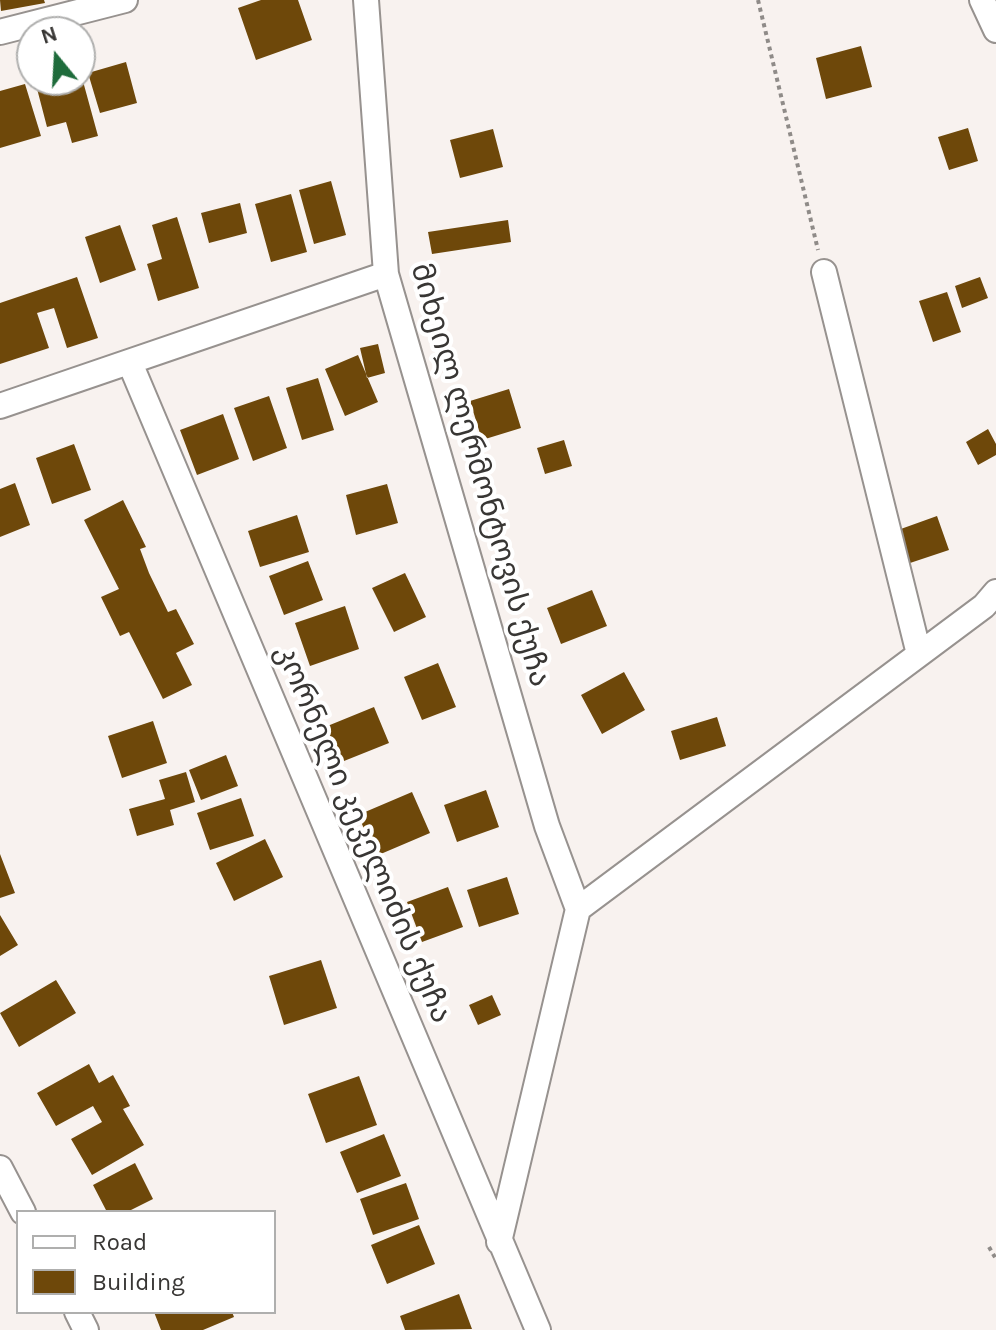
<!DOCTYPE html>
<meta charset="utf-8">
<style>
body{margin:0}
#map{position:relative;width:996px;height:1330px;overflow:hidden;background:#f8f2ef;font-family:Karla,sans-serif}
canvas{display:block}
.legend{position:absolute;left:16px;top:1210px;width:260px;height:104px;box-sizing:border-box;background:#fff;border:2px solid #afafae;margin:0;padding:10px 14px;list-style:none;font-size:24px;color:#383634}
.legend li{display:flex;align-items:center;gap:16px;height:40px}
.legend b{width:40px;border:2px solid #afafae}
.north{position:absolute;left:16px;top:16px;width:80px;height:80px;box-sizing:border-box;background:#fff;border:2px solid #afafae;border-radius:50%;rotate:342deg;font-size:22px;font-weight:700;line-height:32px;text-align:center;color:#383634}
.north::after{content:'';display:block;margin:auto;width:28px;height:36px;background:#1f6c3c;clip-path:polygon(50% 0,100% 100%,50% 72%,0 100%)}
</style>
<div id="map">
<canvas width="996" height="1330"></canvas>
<ul class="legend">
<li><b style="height:10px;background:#fff"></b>Road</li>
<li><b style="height:22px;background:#6e480a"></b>Building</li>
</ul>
<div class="north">N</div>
</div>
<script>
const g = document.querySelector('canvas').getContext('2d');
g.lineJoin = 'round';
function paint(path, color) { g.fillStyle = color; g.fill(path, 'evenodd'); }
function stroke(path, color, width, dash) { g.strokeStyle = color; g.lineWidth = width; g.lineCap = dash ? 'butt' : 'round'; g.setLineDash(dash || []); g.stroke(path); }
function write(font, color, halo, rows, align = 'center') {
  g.font = font + ' Karla,"Noto Sans Georgian",sans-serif'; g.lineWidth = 8; g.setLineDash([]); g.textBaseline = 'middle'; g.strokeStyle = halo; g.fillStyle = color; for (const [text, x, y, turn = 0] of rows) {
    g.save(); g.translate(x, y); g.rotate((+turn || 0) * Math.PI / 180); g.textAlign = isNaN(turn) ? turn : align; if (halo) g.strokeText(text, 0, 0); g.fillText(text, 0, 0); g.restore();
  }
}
const building = new Path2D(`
 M0,0h44l1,3 -44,8z
 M261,0h37l14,40 -56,20 -18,-52z
 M861,46l11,41 -46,12 -10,-41z
 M126,62l11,41 -37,10 -12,-40z
 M81,74l17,62 -26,7 -6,-21 -19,5 -12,-46 45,-1z
 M25,84l16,52 -41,12v-57z
 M968,128l10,33 -29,9 -11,-33z
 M493,129l10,38 -43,11 -10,-38z
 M331,181l15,54 -32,9 -15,-54z
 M291,194l16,58 -36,10 -16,-58z
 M240,203l7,30 -38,10 -8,-30z
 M177,217l22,71 -41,13 -11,-37 15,-5 -10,-34z
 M508,220l3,22 -79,12 -4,-22z
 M120,225l16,45 -36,13 -15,-46z
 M77,277l21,61 -31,10 -13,-40 -17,5 12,35 -49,16v-61z
 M980,277l8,21 -26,10 -7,-22z
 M947,292l14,40 -28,10 -14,-41z
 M378,344l7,29 -18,5 -7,-30z
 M358,355l20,47 -33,14 -20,-47z
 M318,378l16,52 -32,10 -16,-52z
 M509,389l12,39 -39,12 -12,-39z
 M269,396l18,52 -34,13 -19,-53z
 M223,414l16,45 -42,16 -17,-45z
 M988,429l8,15v11l-18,10 -12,-23z
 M564,440l8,26 -27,8 -8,-26z
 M74,444l17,46 -39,14 -16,-46z
 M15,483l15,42 -30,12v-48z
 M387,484l11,39 -42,12 -10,-40z
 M123,500l23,47 -6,2 9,24 19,39 8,-3 18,35 -18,9 16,32 -29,14 -34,-67 -9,4 -19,-39 18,-8 -35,-69z
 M297,515l12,37 -49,15 -12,-36z
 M937,516l12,34 -39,13 -12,-33z
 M308,561l15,39 -39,15 -15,-39z
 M405,573l21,44 -32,15 -22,-44z
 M592,590l15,36 -46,18 -14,-36z
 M345,606l14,43 -49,17 -15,-43z
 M438,663l18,44 -34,13 -18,-43z
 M624,672l21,38 -43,24 -21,-39z
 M374,707l15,36 -50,20 -14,-36z
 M717,717l9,29 -46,14 -9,-29z
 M153,721l14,42 -45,15 -14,-42z
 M226,755l12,31 -37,14 -12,-30z
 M186,772l9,30 -25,8 4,15 -37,11 -8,-27 36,-10 -6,-19z
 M486,790l13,37 -42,15 -13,-37z
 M412,792l18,41 -54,23 -18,-41z
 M241,798l13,38 -44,14 -13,-37z
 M265,839l18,38 -49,24 -18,-38z
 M0,854l15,39 -15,5z
 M507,877l12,37 -40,13 -12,-37z
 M448,887l15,40 -41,15 -15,-40z
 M0,915l18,30 -18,11z
 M321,960l16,48 -53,17 -15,-49z
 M56,980l20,33 -57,34 -19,-34z
 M492,995l9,20 -23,10 -9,-20z
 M89,1064l10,19 14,-8 17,31 -7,3 21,36 -52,30 -21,-36 31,-17 -9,-16 -37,20 -19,-33z
 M359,1076l18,49 -51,18 -18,-49z
 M384,1134l17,42 -44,17 -17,-41z
 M135,1163l18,36 -26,13h-20l-14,-27z
 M406,1183l13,36 -46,16 -13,-36z
 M419,1225l16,39 -48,20 -16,-39z
 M459,1294l13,35 -67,1 -5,-14z
 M154,1312h78l2,5 -31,13h-42z`);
const path = new Path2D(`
 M758,0l60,250
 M989,1247l7,12`);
const minor = new Path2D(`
 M366,0l20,274 161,552 31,83
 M982,0l14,30
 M0,32l125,-32
 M824,272l95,382
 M130,363l408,967
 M0,406l386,-132
 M0,1168l23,44
 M499,1242l79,-333 406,-303 12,-14
 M77,1312l9,18`);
const streetNames = [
 ["მიხეილ ლერმონტოვის ქუჩა",480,475,74],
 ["კორნელი კეკელიძის ქუჩა",363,834,67]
];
paint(building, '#6e480a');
stroke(minor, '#97928f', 28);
stroke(path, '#8f8b88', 4, [4, 4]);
stroke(minor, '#fff', 24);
write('30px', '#383634', '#fff', streetNames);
</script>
